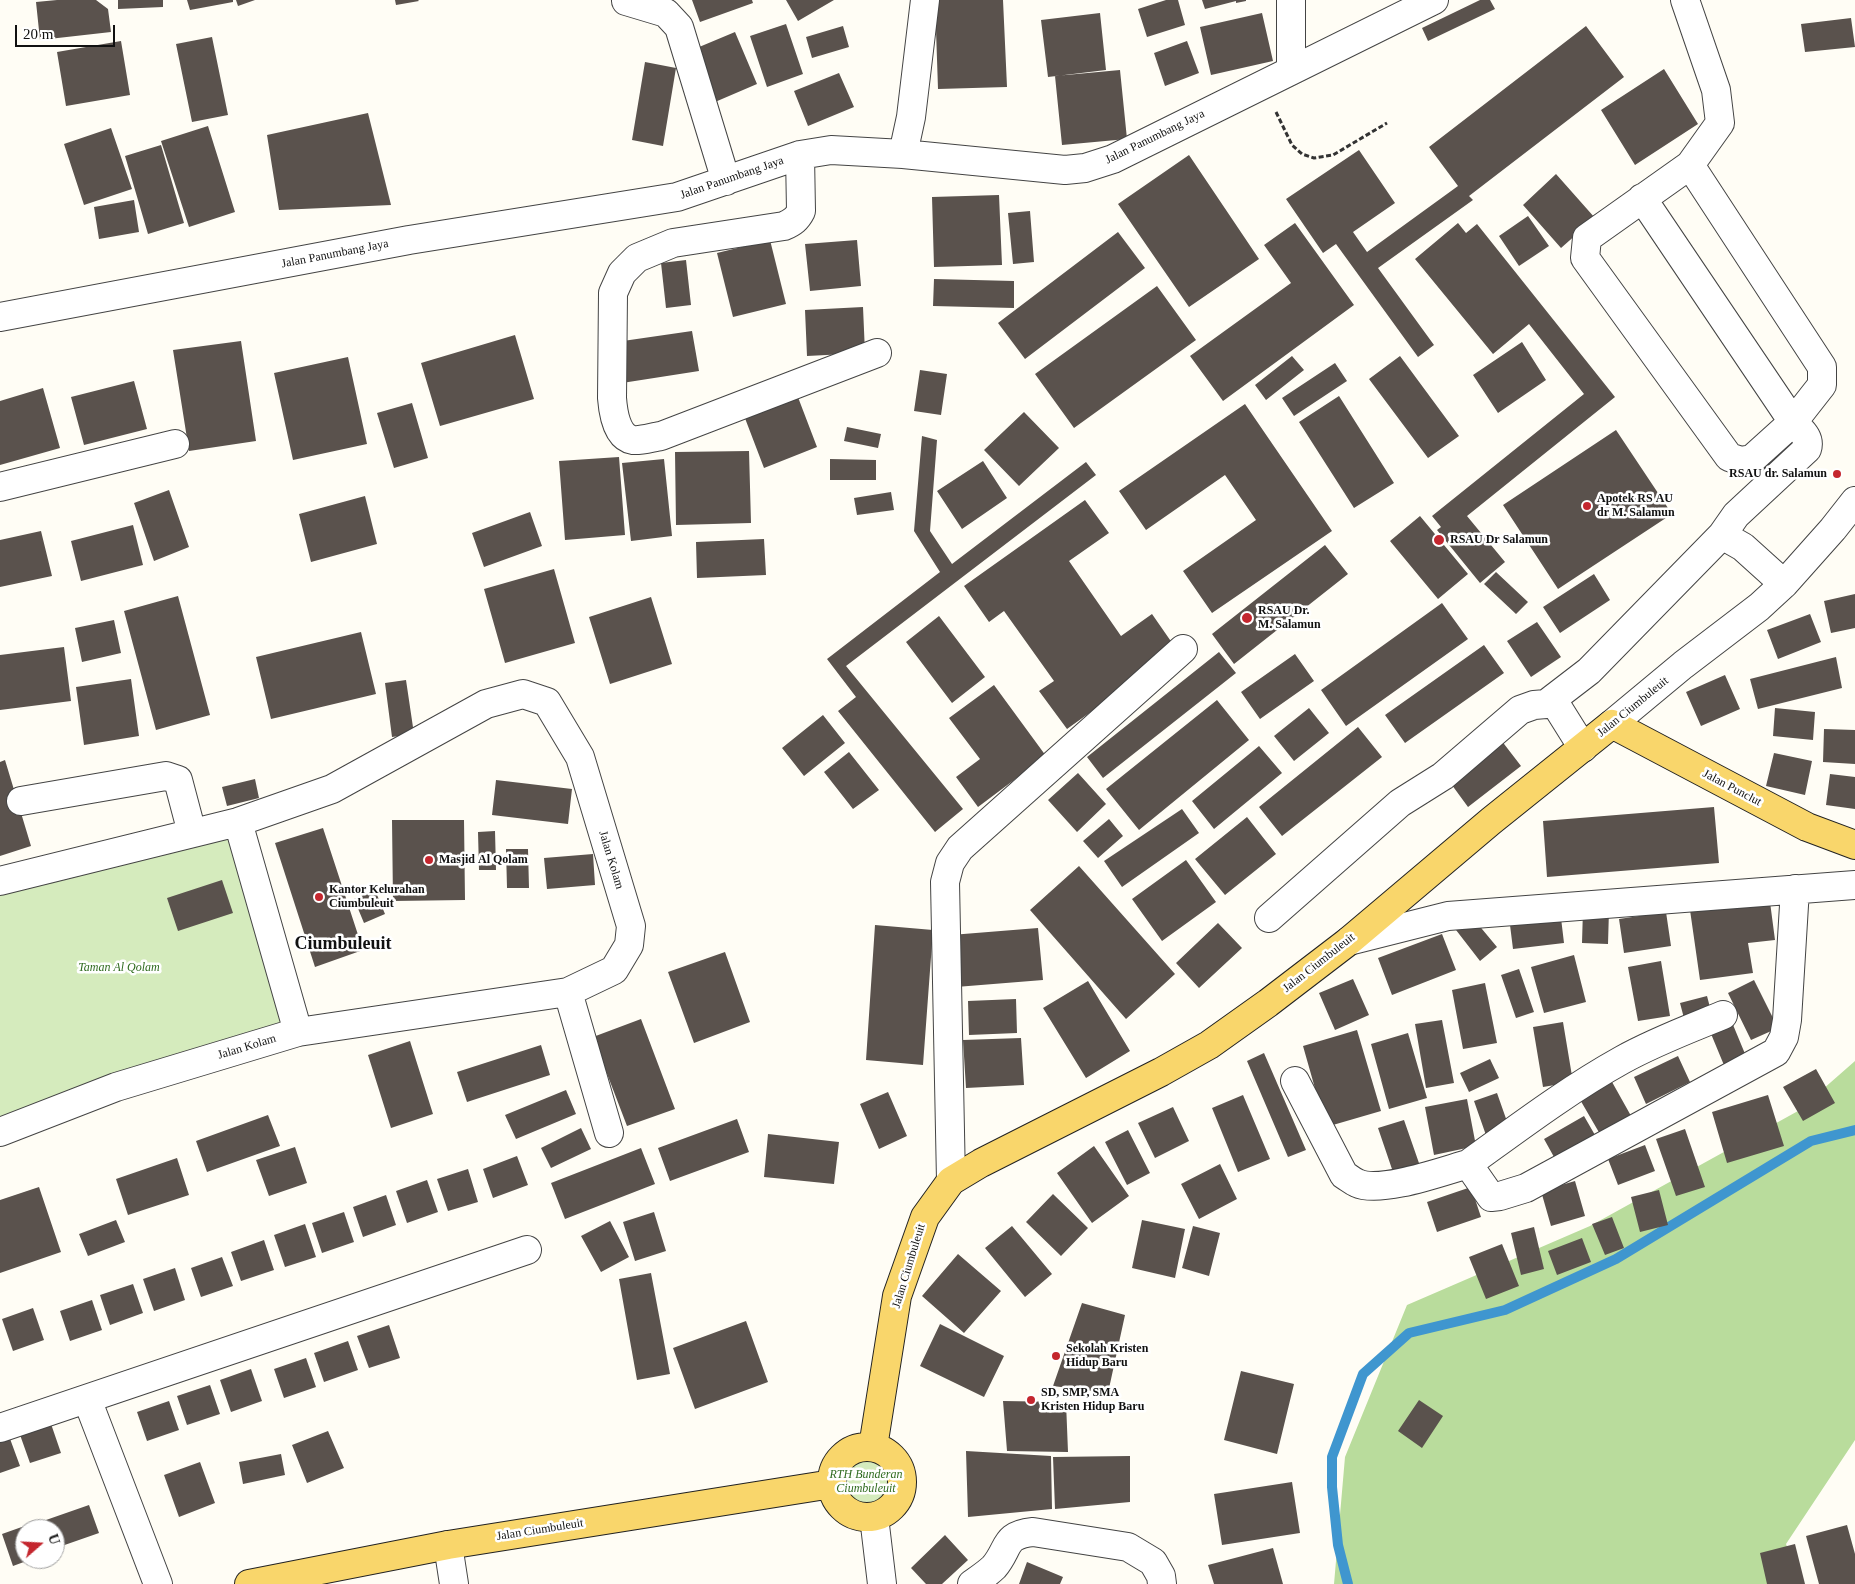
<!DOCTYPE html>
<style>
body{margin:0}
#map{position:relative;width:1855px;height:1584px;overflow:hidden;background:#fffdf5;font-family:Georgia,serif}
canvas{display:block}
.north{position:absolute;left:15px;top:1519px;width:50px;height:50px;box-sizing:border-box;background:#fff;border:1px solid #a0a0a0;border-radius:50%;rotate:71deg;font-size:14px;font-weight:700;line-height:20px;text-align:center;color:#111}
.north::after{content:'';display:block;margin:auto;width:18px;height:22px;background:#c4262e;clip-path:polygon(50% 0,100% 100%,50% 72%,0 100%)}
.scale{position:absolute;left:15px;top:25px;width:100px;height:22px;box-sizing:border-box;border:2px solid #111;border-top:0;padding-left:6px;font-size:15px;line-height:18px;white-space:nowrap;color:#111;-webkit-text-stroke:4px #fff;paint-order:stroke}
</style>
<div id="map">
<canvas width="1855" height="1584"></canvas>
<div class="north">U</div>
<div class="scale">20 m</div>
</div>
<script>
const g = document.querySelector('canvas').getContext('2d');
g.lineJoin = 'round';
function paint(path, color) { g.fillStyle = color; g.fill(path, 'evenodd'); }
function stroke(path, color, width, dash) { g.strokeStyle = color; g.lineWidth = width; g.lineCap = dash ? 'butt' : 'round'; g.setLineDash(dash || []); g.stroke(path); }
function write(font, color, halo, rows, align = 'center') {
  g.font = font + ' Georgia,serif'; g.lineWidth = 5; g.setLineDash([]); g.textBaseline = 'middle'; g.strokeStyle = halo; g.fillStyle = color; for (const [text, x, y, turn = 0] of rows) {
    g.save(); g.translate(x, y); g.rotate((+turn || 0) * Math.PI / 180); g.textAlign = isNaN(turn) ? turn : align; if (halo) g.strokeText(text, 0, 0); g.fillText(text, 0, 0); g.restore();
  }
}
const green = new Path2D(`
 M238,822l60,210 -298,100v-251z
 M838 1482a29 29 0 1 1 58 0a29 29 0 1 1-58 0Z`);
const forest = new Path2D(`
 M1855,1061v379l-69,104 15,40h-467l11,-127 62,-152 183,-79 208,-115z`);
const stream = new Path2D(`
 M1348,1584l-10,-39 -6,-58v-30l31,-83 46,-41 96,-23 111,-51 195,-118 44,-11`);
const building = new Path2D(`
 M57,0h39l12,9 3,23 -71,8 -4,-38z
 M118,0h45v7l-45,2z
 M187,0h46v2l-43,8z
 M236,0h19l-17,6z
 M395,0h23l1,1 -23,4z
 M692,0h60l1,3 -53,19z
 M786,0h48l-36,21z
 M935,0h68l4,87 -69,2z
 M1166,0h12l7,25 -38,12 -9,-28z
 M1202,0h44v1l-10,2v-2l-31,8z
 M1480,0h10l5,9 -67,32 -6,-13z
 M1100,13l6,57 -58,7 -7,-57z
 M1262,13l11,48 -62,14 -11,-48z
 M1851,18l4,29 -50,5 -4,-28z
 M786,24l17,50 -36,13 -17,-51z
 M843,26l6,21 -37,11 -6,-21z
 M1586,26l38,51 -155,119 4,4 -95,68 56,77 -16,12 -82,-113 -13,9 -37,-54 73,-49 36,53 -42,29 14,20 91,-66 -29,-39z
 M735,32l22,52 -42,18 -23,-52z
 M212,37l16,78 -36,7 -16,-78z
 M121,41l9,54 -64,11 -9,-54z
 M1187,41l12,32 -34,13 -11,-33z
 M645,62l31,6 -13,78 -31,-6z
 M1664,69l34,55 -63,41 -34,-55z
 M1120,70l7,69 -65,6 -7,-69z
 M839,73l15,34 -46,19 -14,-35z
 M368,113l23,92 -112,5 -12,-75z
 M208,126l27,86 -46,15 -28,-86z
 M111,128l21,61 -48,16 -20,-61z
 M161,145l23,78 -36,11 -23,-78z
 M1189,155l70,104 -70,48 -71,-103z
 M1556,174l39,44 -34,30 -38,-43z
 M999,195l3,70 -68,2 -2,-70z
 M134,200l5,32 -40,7 -5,-32z
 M1030,211l4,51 -21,2 -5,-51z
 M1528,216l21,30 -30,20 -20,-30z
 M1295,223l59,82 -131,96 -33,-45 101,-73 -27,-38z
 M1458,223l8,10 11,-9 138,173 -148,119 38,46 -25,21 -43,-53 4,-3 -9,-11 152,-122 -55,-70 -36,30 -78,-95z
 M1118,232l27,36 -120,91 -27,-36z
 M770,240l16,64 -53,13 -16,-64z
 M857,240l4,46 -51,5 -5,-47z
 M686,260l5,45 -25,3 -5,-45z
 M934,279l80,2v27l-81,-2z
 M1157,286l39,54 -122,88 -39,-54z
 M863,307l2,46 -58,3 -2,-46z
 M692,331l7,40 -77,12 -6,-41z
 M515,335l19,64 -94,27 -19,-63z
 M241,341l15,100 -67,10 -16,-101z
 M1522,342l24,38 -48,33 -25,-38z
 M1292,356l12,14 -38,30 -11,-15z
 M1400,356l59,80 -31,22 -59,-79z
 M348,357l19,87 -74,16 -19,-87z
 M1335,363l12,18 -53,35 -12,-18z
 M920,370l27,4 -6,41 -27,-4z
 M134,381l13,48 -63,16 -13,-48z
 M43,388l17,60 -60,17v-64z
 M796,392l21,55 -53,21 -21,-55z
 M1339,396l55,87 -40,25 -55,-86z
 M412,403l16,55 -34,10 -17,-55z
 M1245,404l87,127 -120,82 -29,-42 73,-51 -31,-45 -79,55 -27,-39z
 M1024,412l35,36 -40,38 -35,-36z
 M847,427l34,7 -3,14 -34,-7z
 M1616,430l56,84 -114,75 -55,-84z
 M922,436l15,4 -7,91 22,33 134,-102 10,13 -250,191 117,143 -28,23 -97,-121 18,-14 -29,-38 113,-87 -26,-41z
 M749,451l2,72 -75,2 -1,-73z
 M619,457l6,78 -60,5 -6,-79z
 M664,459l8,77 -41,5 -9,-78z
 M830,459l46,1v20h-46z
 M983,461l24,37 -45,31 -25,-38z
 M169,490l20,57 -35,14 -20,-58z
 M891,492l3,18 -37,5 -3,-17z
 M365,496l12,48 -66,18 -12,-48z
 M1085,500l24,33 -40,28 52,75 31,-22 25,36 -110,79 -28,-38 15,-10 -50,-70 -15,11 -25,-36z
 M530,512l12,34 -58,21 -12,-34z
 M1420,516l48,58 -30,25 -48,-58z
 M133,525l10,40 -62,16 -10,-40z
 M41,531l11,45 -52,11v-47z
 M764,539l2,36 -69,3 -1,-36z
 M1325,545l23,29 -114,90 -22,-30z
 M554,569l21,74 -70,20 -21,-74z
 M1496,572l32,30 -12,12 -32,-30z
 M1594,574l16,26 -50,33 -17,-26z
 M1855,594v34l-24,5 -7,-32z
 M178,596l32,119 -54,15 -32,-119z
 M651,597l21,67 -62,20 -21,-67z
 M1442,603l26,36 -122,87 -25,-36z
 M1810,614l11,28 -43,17 -11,-29z
 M939,616l46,61 -33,26 -46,-61z
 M114,620l7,33 -39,9 -7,-34z
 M1537,622l24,35 -30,20 -24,-36z
 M361,632l15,62 -105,25 -15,-62z
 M1484,645l20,28 -99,70 -20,-28z
 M64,647l7,54 -71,9v-55z
 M1219,652l17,21 -133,105 -16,-21z
 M1295,654l19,27 -54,38 -19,-27z
 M1836,657l6,31 -84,21 -8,-30z
 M1725,675l15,34 -39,17 -15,-34z
 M131,679l8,57 -55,9 -8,-58z
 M406,680l8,54 -22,3 -7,-54z
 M994,685l52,71 -68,51 -22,-30 24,-18 -31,-41z
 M1217,700l32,40 -110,90 -33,-41z
 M1309,708l20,25 -35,28 -20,-25z
 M1775,708l40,4 -2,28 -40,-4z
 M823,715l22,28 -41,33 -22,-28z
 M1358,727l24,30 -100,79 -23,-29z
 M1824,729l31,1v34l-32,-2z
 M1501,740l20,26 -53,41 -19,-26z
 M1259,746l23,27 -68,56 -22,-28z
 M849,752l30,38 -26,19 -29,-37z
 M1774,753l38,8 -7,34 -39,-9z
 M5,760l26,86 -31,10v-94z
 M1078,773l28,31 -29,28 -29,-32z
 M1830,774l25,3v32l-29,-4z
 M255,779l4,19 -32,8 -5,-19z
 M496,780l76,9 -4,35 -76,-9z
 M1714,807l5,56 -172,14 -4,-56z
 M1182,809l17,24 -77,54 -18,-26z
 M1247,817l29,37 -51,41 -30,-36z
 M1109,819l14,17 -25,22 -15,-17z
 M392,820h72l1,80 -72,1z
 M323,828l40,122 -48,17 -40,-124z
 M495,831l1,39h-17l-1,-38z
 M506,849h22l1,39h-22z
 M593,854l2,31 -48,4 -3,-31z
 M1186,860l30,42 -54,39 -30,-42z
 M1079,866l96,108 -49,45 -96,-109z
 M222,880l11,33 -55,18 -11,-33z
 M375,890l10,24 -21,9 -10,-24z
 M1770,902l5,38 -27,3 5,30 -53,7 -10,-70z
 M1583,909l26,1 -1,34 -26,-1z
 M1666,912l5,34 -47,7 -5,-34z
 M1472,917l25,30 -17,14 -24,-31z
 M1561,918l3,25 -51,6 -3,-24z
 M1218,923l24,25 -43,40 -23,-25z
 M875,925l58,5 -10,135 -57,-5z
 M1038,928l5,52 -87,7 -5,-52z
 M1442,934l14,36 -64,25 -14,-37z
 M725,952l25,70 -56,21 -26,-71z
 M1574,955l12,47 -42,11 -13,-46z
 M1661,961l9,55 -32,5 -10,-54z
 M1519,969l15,43 -18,6 -15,-43z
 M1353,979l16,36 -34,15 -16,-37z
 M1754,980l24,48 -27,12 -23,-47z
 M1088,981l42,70 -44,27 -43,-70z
 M1485,983l12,60 -34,6 -11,-59z
 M1707,996l5,19 -27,7 -5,-19z
 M1016,999l1,34 -48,2 -1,-34z
 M641,1019l34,90 -48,17 -34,-89z
 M1442,1020l12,63 -28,5 -11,-64z
 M1731,1020l17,41 -22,9 -17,-41z
 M1563,1022l10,60 -30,5 -10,-60z
 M1357,1030l24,81 -55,16 -23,-81z
 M1408,1033l19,65 -38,11 -18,-65z
 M1021,1038l3,47 -58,3 -3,-48z
 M410,1041l23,73 -42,14 -23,-73z
 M541,1045l9,30 -83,27 -10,-30z
 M1264,1053l42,97 -18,7 -41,-96z
 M1678,1056l12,26 -44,22 -12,-27z
 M1490,1059l9,19 -30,14 -9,-19z
 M1816,1069l19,34 -32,18 -20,-34z
 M1607,1073l28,50 -31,18 -29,-50z
 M566,1090l10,24 -60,25 -11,-24z
 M888,1092l19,44 -28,13 -19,-45z
 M1497,1093l13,37 -23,8 -13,-37z
 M1243,1095l27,64 -32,13 -26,-64z
 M1768,1095l16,51 -57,17 -15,-51z
 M1467,1099l9,47 -42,9 -9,-48z
 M1173,1107l16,34 -34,17 -17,-35z
 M268,1115l12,31 -73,26 -11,-31z
 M1584,1116l15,26 -40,24 -15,-27z
 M737,1119l12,33 -79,29 -12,-33z
 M1404,1120l16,46 -26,9 -16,-47z
 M581,1128l10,21 -40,19 -10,-20z
 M1685,1129l20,58 -29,9 -20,-57z
 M1128,1130l22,43 -23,12 -22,-43z
 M768,1134l71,8 -5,42 -70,-7z
 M1645,1145l10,26 -37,14 -10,-26z
 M1094,1146l35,50 -37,27 -35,-50z
 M295,1147l12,36 -38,13 -13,-36z
 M641,1148l14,36 -90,35 -14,-36z
 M517,1156l11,29 -35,13 -10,-29z
 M177,1158l12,37 -61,20 -12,-36z
 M1220,1164l17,35 -38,20 -18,-35z
 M468,1169l10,33 -30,9 -11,-32z
 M427,1180l11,32 -31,11 -11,-32z
 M1575,1181l10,35 -34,10 -10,-35z
 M39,1187l22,65 -61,21v-73z
 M1471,1187l10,30 -44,15 -10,-30z
 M1659,1190l9,35 -28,7 -9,-35z
 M1053,1194l35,34 -27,28 -35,-34z
 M386,1195l10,30 -33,12 -10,-30z
 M344,1212l10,30 -32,11 -10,-30z
 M654,1212l12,39 -31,10 -12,-39z
 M1612,1217l12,31 -19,7 -13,-31z
 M116,1220l9,22 -37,14 -9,-22z
 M1142,1220l43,9 -10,49 -43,-10z
 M610,1221l19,36 -28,15 -20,-36z
 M305,1224l11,33 -31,10 -11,-32z
 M1012,1226l40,48 -27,23 -40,-49z
 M1193,1226l27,7 -11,43 -27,-8z
 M1534,1227l10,42 -23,6 -10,-42z
 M1582,1238l9,24 -34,13 -9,-24z
 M264,1240l10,30 -33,11 -10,-29z
 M1502,1244l17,42 -33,13 -17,-42z
 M958,1254l43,37 -37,42 -42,-37z
 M222,1257l11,29 -32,11 -10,-29z
 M175,1268l10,32 -31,11 -11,-32z
 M651,1273l19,101 -33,6 -18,-101z
 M133,1284l10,29 -33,12 -10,-30z
 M92,1300l10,30 -32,11 -10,-30z
 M1082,1303l43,12 -17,78 -55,-7z
 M33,1308l11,32 -31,11 -11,-32z
 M746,1321l22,61 -73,27 -22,-61z
 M940,1324l64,32 -20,41 -64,-31z
 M389,1325l11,33 -31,10 -12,-32z
 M348,1341l10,29 -34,12 -10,-29z
 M306,1358l10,29 -32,11 -10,-29z
 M251,1369l11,32 -31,11 -11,-32z
 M1241,1371l53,13 -17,70 -53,-14z
 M210,1385l10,29 -33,11 -10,-29z
 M1419,1400l24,16 -21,32 -24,-17z
 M169,1401l10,29 -32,11 -10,-29z
 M1003,1401l63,1 2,50 -61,-1z
 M50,1421l11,32 -31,10 -11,-31z
 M328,1431l16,37 -37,15 -15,-38z
 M9,1436l11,30 -20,7v-33z
 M966,1451l85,5 1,53 -84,8z
 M281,1454l4,21 -42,9 -4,-22z
 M1130,1456v46l-75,7 -2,-52z
 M200,1462l15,41 -36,14 -15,-42z
 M1292,1482l8,51 -78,12 -8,-51z
 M89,1505l10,28 -43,15 -1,-19h-6l-3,-9z
 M33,1523l2,6h-10v30h7l-19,7 -11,-32z
 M1847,1525l8,29v30h-36l-13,-48z
 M945,1535l23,25 -26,24h-16l-15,-16z
 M1795,1544l10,40h-38l-7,-31z
 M1273,1548l10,36h-69l-6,-19z
 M1027,1562l36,15 -3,7h-41z`);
const path = new Path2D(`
 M1276,112l16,33 10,9 12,4 19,-3 54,-32`);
const minor = new Path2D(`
 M1291,0v70
 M1685,0l31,90 4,33 -30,42 132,202v18l-29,37 -41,37 -11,2 -12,-4 -144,-199 2,-20 103,-73
 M626,1l40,12 13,14 47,154
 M903,154l8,-37 14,-117
 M800,155l1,56c-4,8 -8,11 -17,15l-111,17 -36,15 -15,15 -9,20 -1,105c1,13 4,39 21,42 8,1 20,-3 28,-4l216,-83
 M0,317l409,-77 268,-43 123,-42 31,-5 72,4 162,16 20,-2 28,-9 321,-159
 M0,487l175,-43
 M1722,535l21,12 41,37
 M1553,700l30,48
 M1612,724l71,-59 76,-58 25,-23 49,-55 22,-28
 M21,801l145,-25 12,4 14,53
 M238,822l60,210
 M0,881l238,-59 94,-33 154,-85 37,-10 24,8 33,55 51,169 -2,19 -15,25 -46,22 -270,40 -182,55 -116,45
 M1269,918l131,-115 43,-27 77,-66 14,-5 12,-1 43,-33 133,-136 14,-20 71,-66c4,-12 -7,-19 -14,-27l-151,-224
 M1349,941l99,-25 407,-31
 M568,992l41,141
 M1295,1081l49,94c4,2 8,6 13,8 23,11 86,-12 111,-19l23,33 9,-1 26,-8 250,-136 8,-15 3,-17 8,-131
 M1468,1164c50,-36 100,-74 154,-104 32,-18 67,-31 101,-45
 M951,1181l-6,-299 5,-19 10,-15 223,-199
 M87,1399l71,185
 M0,1428l527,-178
 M874,1517l8,67
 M448,1545l6,39
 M972,1584c7,-5 16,-11 22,-17 16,-19 9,-32 39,-35l95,15 25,15 8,14 1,8`);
const major = new Path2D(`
 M832 1482a35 35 0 1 1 70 0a35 35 0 1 1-70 0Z
 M873,1447l24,-151 28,-79 26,-36 30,-18 180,-91 48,-27 59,-42 81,-62 142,-120 121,-97 195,103 48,18
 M249,1584l199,-39 384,-61`);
const markers = [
 [1837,474,5,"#c4262e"],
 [1587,506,5,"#c4262e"],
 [1439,540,6,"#c4262e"],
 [1247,618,6,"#c4262e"],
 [429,860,5,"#c4262e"],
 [319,897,5,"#c4262e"],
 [1056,1356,5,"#c4262e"],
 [1031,1400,5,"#c4262e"]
];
const streetNames = [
 ["Jalan Panumbang Jaya",1155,137,-26],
 ["Jalan Panumbang Jaya",732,178,-19],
 ["Jalan Panumbang Jaya",335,254,-11],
 ["Jalan Ciumbuleuit",1633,707,-39],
 ["Jalan Punclut",1732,788,28],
 ["Jalan Kolam",611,860,73],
 ["Jalan Ciumbuleuit",1319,963,-38],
 ["Jalan Kolam",247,1047,-17],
 ["Jalan Ciumbuleuit",909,1266,-73],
 ["Jalan Ciumbuleuit",540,1530,-9]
];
const poiNames = [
 ["RSAU dr. Salamun",1827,474,"right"],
 ["Apotek RS AU",1597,499],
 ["dr M. Salamun",1597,513],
 ["RSAU Dr Salamun",1450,540],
 ["RSAU Dr.",1258,611],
 ["M. Salamun",1258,625],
 ["Masjid Al Qolam",439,860],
 ["Kantor Kelurahan",329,890],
 ["Ciumbuleuit",329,904],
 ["Sekolah Kristen",1066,1349],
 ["Hidup Baru",1066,1363],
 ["SD, SMP, SMA",1041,1393],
 ["Kristen Hidup Baru",1041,1407]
];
const parkNames = [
 ["Taman Al Qolam",119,968],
 ["RTH Bunderan",866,1475],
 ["Ciumbuleuit",866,1489]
];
const districtNames = [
 ["Ciumbuleuit",343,944]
];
paint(green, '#d5ebbd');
paint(forest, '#b9dc9c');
stroke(stream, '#3f96cf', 10);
paint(building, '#5a524d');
stroke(minor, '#444', 30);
stroke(major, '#222', 30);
stroke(path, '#333', 3, [5, 2.5]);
stroke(minor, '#fff', 28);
stroke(major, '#f9d66b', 28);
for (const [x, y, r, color] of markers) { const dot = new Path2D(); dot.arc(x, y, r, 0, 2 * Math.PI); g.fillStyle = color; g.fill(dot); stroke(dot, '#fff', 2); }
write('12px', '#111', '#fff', streetNames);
write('bold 12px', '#111', '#fff', poiNames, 'left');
write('italic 12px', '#2f6b1f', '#fff', parkNames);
write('bold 18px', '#111', '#fff', districtNames);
</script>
